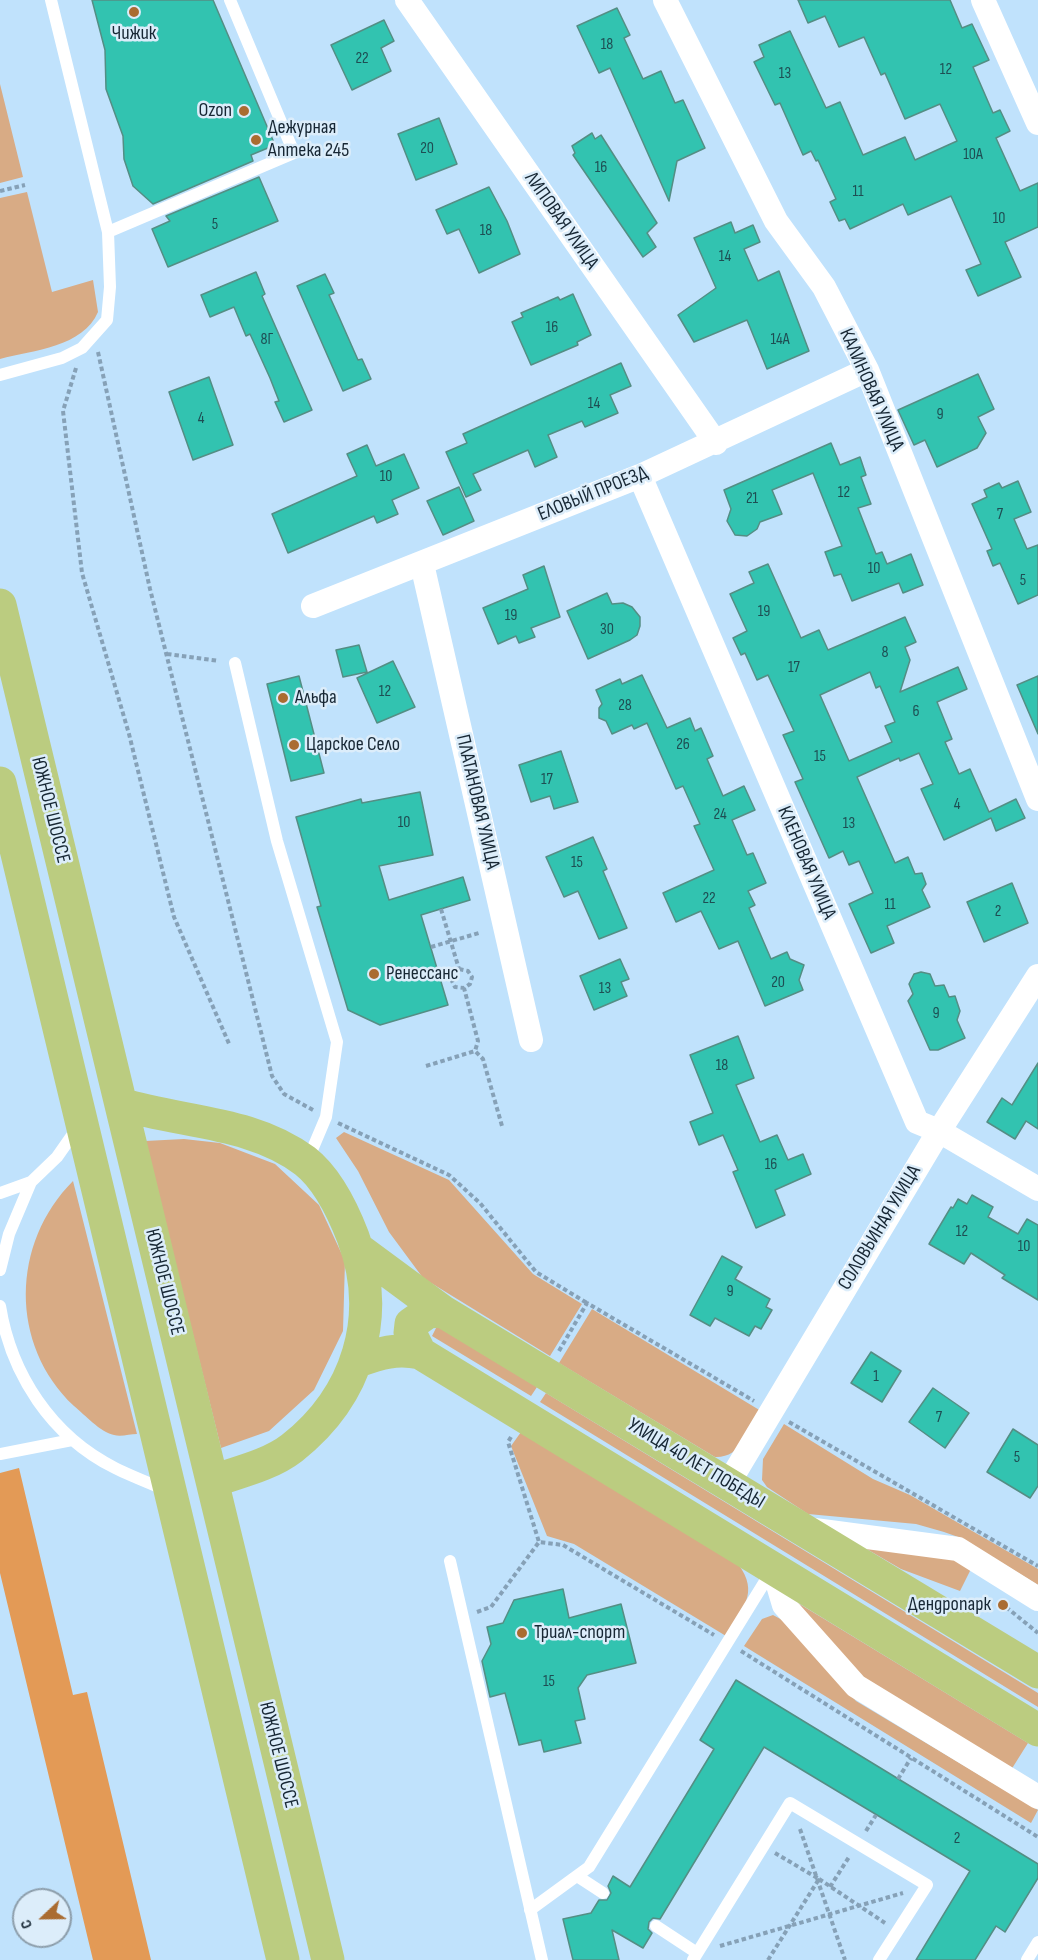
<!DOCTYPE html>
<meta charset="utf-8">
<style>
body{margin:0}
#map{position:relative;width:1038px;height:1960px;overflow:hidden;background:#c0e2fc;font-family:"Sofia Sans Condensed",sans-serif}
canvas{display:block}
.north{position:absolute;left:12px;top:1888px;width:60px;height:60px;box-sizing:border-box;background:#dcedfa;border:2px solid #8d9eab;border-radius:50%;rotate:248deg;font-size:16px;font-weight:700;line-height:24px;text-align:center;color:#172734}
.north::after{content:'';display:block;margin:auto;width:21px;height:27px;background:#aa6c31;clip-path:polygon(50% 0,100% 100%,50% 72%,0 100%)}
</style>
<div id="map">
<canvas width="1038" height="1960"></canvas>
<div class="north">С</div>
</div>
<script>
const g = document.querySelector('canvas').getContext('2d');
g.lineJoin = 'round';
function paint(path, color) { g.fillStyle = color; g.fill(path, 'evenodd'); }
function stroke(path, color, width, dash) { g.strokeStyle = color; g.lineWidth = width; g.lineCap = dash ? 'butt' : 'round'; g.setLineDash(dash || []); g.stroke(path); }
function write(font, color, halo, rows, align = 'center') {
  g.font = font + ' "Sofia Sans Condensed",sans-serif'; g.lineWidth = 5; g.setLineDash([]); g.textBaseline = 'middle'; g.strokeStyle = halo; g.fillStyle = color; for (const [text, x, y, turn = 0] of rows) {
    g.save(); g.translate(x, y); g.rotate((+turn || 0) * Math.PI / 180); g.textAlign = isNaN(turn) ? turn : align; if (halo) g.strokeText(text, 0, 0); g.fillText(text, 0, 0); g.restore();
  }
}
const green = new Path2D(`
 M0,84l23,93 -23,6z
 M27,192l25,100 41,-12 5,32c-15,35 -64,38 -98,47v-161z
 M344,1132l105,48 84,94 49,30 -32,52 -127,-78 -34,-46 -31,-61 -22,-33z
 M184,1139l36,4 55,21 44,41 26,56 -2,70 -29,59 -45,41 -48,17 -76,-307z
 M73,1181l64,253c-7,0 -16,3 -23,1 -14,-3 -29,-20 -40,-29 -65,-61 -63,-163 -1,-225z
 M592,1309l169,102c-11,19 -20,47 -46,46l-156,-94z
 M437,1326l100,61 -6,9 -99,-60z
 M546,1393l492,300v14l-498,-305z
 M784,1424l89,55 37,16 128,74v16l-77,-47 -17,-6 -28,-8 -108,-10 -41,-27 -5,-7 1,-21z
 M521,1432l217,132c22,29 4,45 -12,72l-152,-92 -27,-8 -36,-90z
 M858,1544l94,15 19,10 -11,22 -59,-22z
 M793,1600l235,143 -17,27 -143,-87z
 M773,1615l11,6 72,80 182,109 -7,13 -287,-177 18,-27z`);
const forest = new Path2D(`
 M19,1468l54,227 14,-3 64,268h-58l-93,-387v-100z`);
const building = new Path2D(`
 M92,0h121l62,145 -24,10 2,6 -100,43 -20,-18 -9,-27 -1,-23 -17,-47 -1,-39z
 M798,0h152l12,28 10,-4 17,36 -16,7 20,46 7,-3 10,21 -14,7 24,53 18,-8v44l-33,15 16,35 -43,19 -12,-26 15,-6 -30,-68 -43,19 -5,-11 -53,25 -5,-10 -6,2 -9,-19 6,-3 -18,-39 -2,1 -5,-10 -8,4 -23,-52 -5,2 -21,-43 10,-5 -5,-12 31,-14 36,77 14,-6 23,53 42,-18 10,23 42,-19 -17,-37 -35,15 -20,-46 -4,2 -17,-38 -25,10 -14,-31 -17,7z
 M617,8l13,27 -6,3 19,41 18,-8 14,32 8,-3 22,48 -28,13 -8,40 -59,-133 -11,5 -22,-47z
 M384,20l10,21 -13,7 10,23 -39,19 -21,-45z
 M439,118l18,46 -41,16 -18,-46z
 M592,133l3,6 6,-4 56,88 -10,10 9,14 -13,10 -70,-102 2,-2 -3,-7z
 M259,177l19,44 -110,46 -16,-38 18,-8 -4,-5z
 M489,187l18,34 13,33 -41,19 -20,-44 -12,5 -11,-24z
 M731,222l4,11 18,-8 7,17 -16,7 14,32 21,-10 30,80 -42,18 -20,-49 -53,22 -16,-27 38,-27 -22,-50z
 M256,272l9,22 -3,2 50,114 -28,12 -9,-20 4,-1 -9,-23 -20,-44 -4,2 -12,-29 -24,10 -9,-22z
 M325,274l9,19 -5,2 10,22 19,43 4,-1 9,20 -28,12 -46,-105z
 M573,294l18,41 -14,7 1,3 -47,20 -19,-43 11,-5 -2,-4 37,-16 2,3z
 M621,363l10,23 -21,9 8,18 -33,14 -3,-6 -34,14 9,22 -22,10 -7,-17 -55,24 8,16 -15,7 -20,-45 21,-9 -4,-9z
 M978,374l16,35 -16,8 8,16 -9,15 -40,19 -12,-27 -11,5 -16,-35z
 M209,377l24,68 -40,15 -24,-68z
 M831,443l9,22 20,-8 6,18 -5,2 10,27 -13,4 18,46 6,-2 5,12 24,-10 12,31 -20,8 -4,-10 -47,18 -11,-27 -7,2 -9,-24 17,-6 -29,-73 -41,17 10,24 -22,8 -3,7 -10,7 -12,-1 -8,-14 4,-12 -7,-19z
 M367,445l9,21 28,-12 15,34 -27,12 6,14 -21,9 -3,-7 -86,37 -16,-39 85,-38 -10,-22z
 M1018,481l13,31 -17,7 13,30 11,-4v50l-20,9 -18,-41 -7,3 -6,-15 5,-2 -20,-45 15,-7 -3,-7 15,-7 3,5z
 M459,487l15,34 -31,14 -16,-34z
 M768,564l33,74 18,-8 9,20 77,-33 11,25 -11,5 5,13 -10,32 58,-25 9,22 -30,13 15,37 -7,3 14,32 11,-5 19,43 27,-13 9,19 -29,13 -5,-13 -47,22 -23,-51 12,-5 -14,-31 -19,8 -1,-3 -42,19 38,86 13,-6 7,17 7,-1 4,11 -4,6 8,17 -43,19 7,17 -23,10 -22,-49 24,-11 -14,-32 -10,4 -6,-14 -14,7 -34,-76 8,-3 -20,-44 11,-4 -26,-56 -11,5 -12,-27 -4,2 -8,-17 14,-7 -17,-37 24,-11 -5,-11zM870,672l6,16 4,-2 15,36 -10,4 7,16 -43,19 -29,-66z
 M544,566l16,51 -29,11 4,9 -16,6 -3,-7 -18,8 -15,-36 45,-19 -5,-14z
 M607,593l5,11 11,-1 9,4 8,10v9l-3,9 -7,5 -42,19 -21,-48z
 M359,645l8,27 -24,5 -7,-27z
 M393,661l22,46 -38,16 -20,-45z
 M642,675l25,53 23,-10 5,13 6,-3 12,28 -6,3 16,37 21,-10 11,24 -23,10 15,35 6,-2 13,30 -18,8 7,14 -6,3 22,51 16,-7 3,7 14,6 -5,15 4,10 -38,16 -27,-65 -19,8 -18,-38 -25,11 -13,-29 51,-23 -20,-44 6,-2 -17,-38 -7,3 -29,-66 -13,6 -2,-4 -20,9 -6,-13 -7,-3v-10l3,-4 -6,-14 24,-11 2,5z
 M299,676l25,97 -33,8 -24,-97z
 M1038,676v58l-21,-49z
 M561,751l17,51 -24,7 -4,-13 -19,6 -12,-37z
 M420,792l13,63 -54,11 10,34 74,-23 7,23 -49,15 27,90 -68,20 -32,-15 -31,-103 4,-1 -25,-89 65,-18 1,4z
 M593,837l14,32 -4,2 24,57 -28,11 -21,-48 -14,6 -18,-40z
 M1012,883l16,40 -44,19 -17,-40z
 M620,959l9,20 -8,3 6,14 -33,14 -14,-34z
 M921,972l9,2 5,12 9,-1 5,12 6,-1 5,15 -3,9 8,18 -27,12h-8l-22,-49 5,-7 -4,-10 5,-10z
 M738,1036l16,42 -18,7 24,57 17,-7 11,25 15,-6 8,20 -36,16 10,25 -29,13 -23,-56 5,-2 -15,-35 -24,10 -9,-23 23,-9 -23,-58z
 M1038,1063v66l-12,-8 -11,18 -28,-17 15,-24 10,7z
 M972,1195l21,12 -5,10 30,17 9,-15 11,6v75l-36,-22 3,-3 -34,-22 -7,11 -35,-20 22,-37 2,1 5,-9 9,5z
 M722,1256l20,11 -7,12 35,20 -4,8 6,3 -11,19 -6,-3 -6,10 -34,-18 -5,8 -20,-11z
 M871,1352l30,19 -19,31 -31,-19z
 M933,1388l36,25 -24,35 -36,-26z
 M1013,1429l25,16v41l-8,12 -43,-26z
 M563,1589l6,29 52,-14 15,59 -49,12 -9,13 7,31 -10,2 6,22 -37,9 -3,-12 -22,5 -14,-52 -15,4 -8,-36 9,-17 -4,-17 16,-4 11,-23z
 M736,1680l302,184v14l-33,54 -9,-6 -21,34h-59l54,-89 -206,-124 -104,172 -7,-1 -4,4 -1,7 4,4 -9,15 -31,-18 7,30h-46l-10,-41 28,-6 8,-13h8l4,-7 -3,-7 5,-10 17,11 84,-138 -14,-9z`);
const path = new Path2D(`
 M0,191l25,-6
 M98,352l52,237 122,487 12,18 29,16
 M76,368l-13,43 19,162 47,161 45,183 56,129
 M167,654l52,7
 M441,909l18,60 -5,3 -2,9 3,6 9,1
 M431,947l48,-14
 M459,969l9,2 4,6 -2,7 -6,4 14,53 -3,10 8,8 19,67
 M426,1066l49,-15
 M338,1123l111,52 31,28 56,69 51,31
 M559,1351l28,-48 167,98
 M789,1422l249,144
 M511,1437l-3,5 31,100
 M1006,1607l32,26
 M477,1612l14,-5 48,-65 24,3 151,90
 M741,1651l297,186
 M898,1779l13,-21
 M800,1829l45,131
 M866,1831l10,-16
 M819,1879l66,44
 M830,1887l19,-30
 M720,1946l183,-53
 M768,1960l51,-81 -44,-26`);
const lane = new Path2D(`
 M108,232l186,-79 -64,-153
 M0,375l62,-17 20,-10 25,-28 3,-33 -2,-55 -57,-232
 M235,663l42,178 60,201 -11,75 -19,45
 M0,1193l31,-11
 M0,1270l9,-36 22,-52 26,-25 21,-30
 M0,1306c11,68 51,130 115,162 16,8 34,15 51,22
 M0,1454l72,-14
 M450,1561l92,399
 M577,1876l26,17
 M530,1910l59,-43 183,-297
 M656,1926l41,27
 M693,1960l97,-157 137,82 -48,75
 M1027,1960l11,-18`);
const street = new Path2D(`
 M407,0l309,443
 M665,0l111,221 48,66 43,83 171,429
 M983,0l55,123
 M640,476l277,646 22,9 99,58
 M422,564l109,476
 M313,606l327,-130 227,-106
 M728,1484l211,-353 99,-155
 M807,1529l151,20 80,50
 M773,1568l11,37 72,81 182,111`);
const primary = new Path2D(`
 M0,605l328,1355
 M0,783l283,1177
 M121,1104c61,19 131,17 184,57 23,18 38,50 48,76 30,79 5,159 -61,211 -22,17 -53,24 -79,33
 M358,1249l84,62 596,361
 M420,1353l-10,-20 1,-9 17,-12 14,-1
 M358,1361c22,-8 39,-13 62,-8l618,377`);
const markers = [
 [134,12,6,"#aa6c31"],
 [244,111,6,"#aa6c31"],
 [256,140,6,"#aa6c31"],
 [283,698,6,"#aa6c31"],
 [294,745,6,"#aa6c31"],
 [374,974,6,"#aa6c31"],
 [1003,1605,6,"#aa6c31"],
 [522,1633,6,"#aa6c31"]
];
const numberNames = [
 ["18",607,45],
 ["22",362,59],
 ["12",946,70],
 ["13",785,74],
 ["20",427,149],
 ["10А",973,155],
 ["16",601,168],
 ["11",858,192],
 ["10",999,219],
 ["5",215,225],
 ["18",486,231],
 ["14",725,257],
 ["16",552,328],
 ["8Г",267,340],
 ["14А",780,340],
 ["14",594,404],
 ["9",940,415],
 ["4",201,419],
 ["10",386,477],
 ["12",844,493],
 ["21",752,499],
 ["7",1000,515],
 ["10",874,569],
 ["5",1023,581],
 ["19",764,612],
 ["19",511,616],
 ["30",607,630],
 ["8",885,653],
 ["17",794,668],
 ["12",385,692],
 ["28",625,706],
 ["6",916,712],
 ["26",683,745],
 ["15",820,757],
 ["17",547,780],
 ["4",957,805],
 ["24",720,815],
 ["10",404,823],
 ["13",849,824],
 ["15",577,863],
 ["22",709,899],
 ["11",890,905],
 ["2",998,912],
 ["20",778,983],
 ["13",605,989],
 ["9",936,1014],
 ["18",722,1066],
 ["16",771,1165],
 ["12",962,1232],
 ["10",1024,1247],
 ["9",730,1292],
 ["1",876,1377],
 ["7",939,1418],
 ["5",1017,1458],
 ["15",549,1682],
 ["2",957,1839]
];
const poiNames = [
 ["Чижик",134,34,"center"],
 ["Ozon",232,111,"right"],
 ["Дежурная",268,128],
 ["Аптека 245",268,151],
 ["Альфа",295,698],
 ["Царское Село",306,745],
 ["Ренессанс",386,974],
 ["Дендропарк",991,1605,"right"],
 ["Триал-спорт",534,1633]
];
const streetNames = [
 ["ЛИПОВАЯ УЛИЦА",561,221,55],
 ["КАЛИНОВАЯ УЛИЦА",871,390,66],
 ["ЕЛОВЫЙ ПРОЕЗД",593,494,-22],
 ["ПЛАТАНОВАЯ УЛИЦА",477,802,77],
 ["ЮЖНОЕ ШОССЕ",50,810,76],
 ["КЛЕНОВАЯ УЛИЦА",806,863,67],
 ["СОЛОВЬИНАЯ УЛИЦА",880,1228,-59],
 ["ЮЖНОЕ ШОССЕ",164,1282,76],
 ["УЛИЦА 40 ЛЕТ ПОБЕДЫ",696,1464,31],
 ["ЮЖНОЕ ШОССЕ",278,1755,76]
];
paint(green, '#d8ab85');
paint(forest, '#e39a56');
paint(building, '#32c3b0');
stroke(building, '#548e84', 1.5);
stroke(path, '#86a1b7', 4, [4.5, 3]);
stroke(lane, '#fff', 12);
stroke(street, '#fff', 24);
stroke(primary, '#bbcc80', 33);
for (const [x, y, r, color] of markers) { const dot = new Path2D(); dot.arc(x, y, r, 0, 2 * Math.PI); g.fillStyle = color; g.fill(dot); stroke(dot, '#dcedfa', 2); }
write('16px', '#1e4e53', null, numberNames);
write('20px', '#172734', '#dcedfa', poiNames, 'left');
write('20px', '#172734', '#dcedfa', streetNames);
</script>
